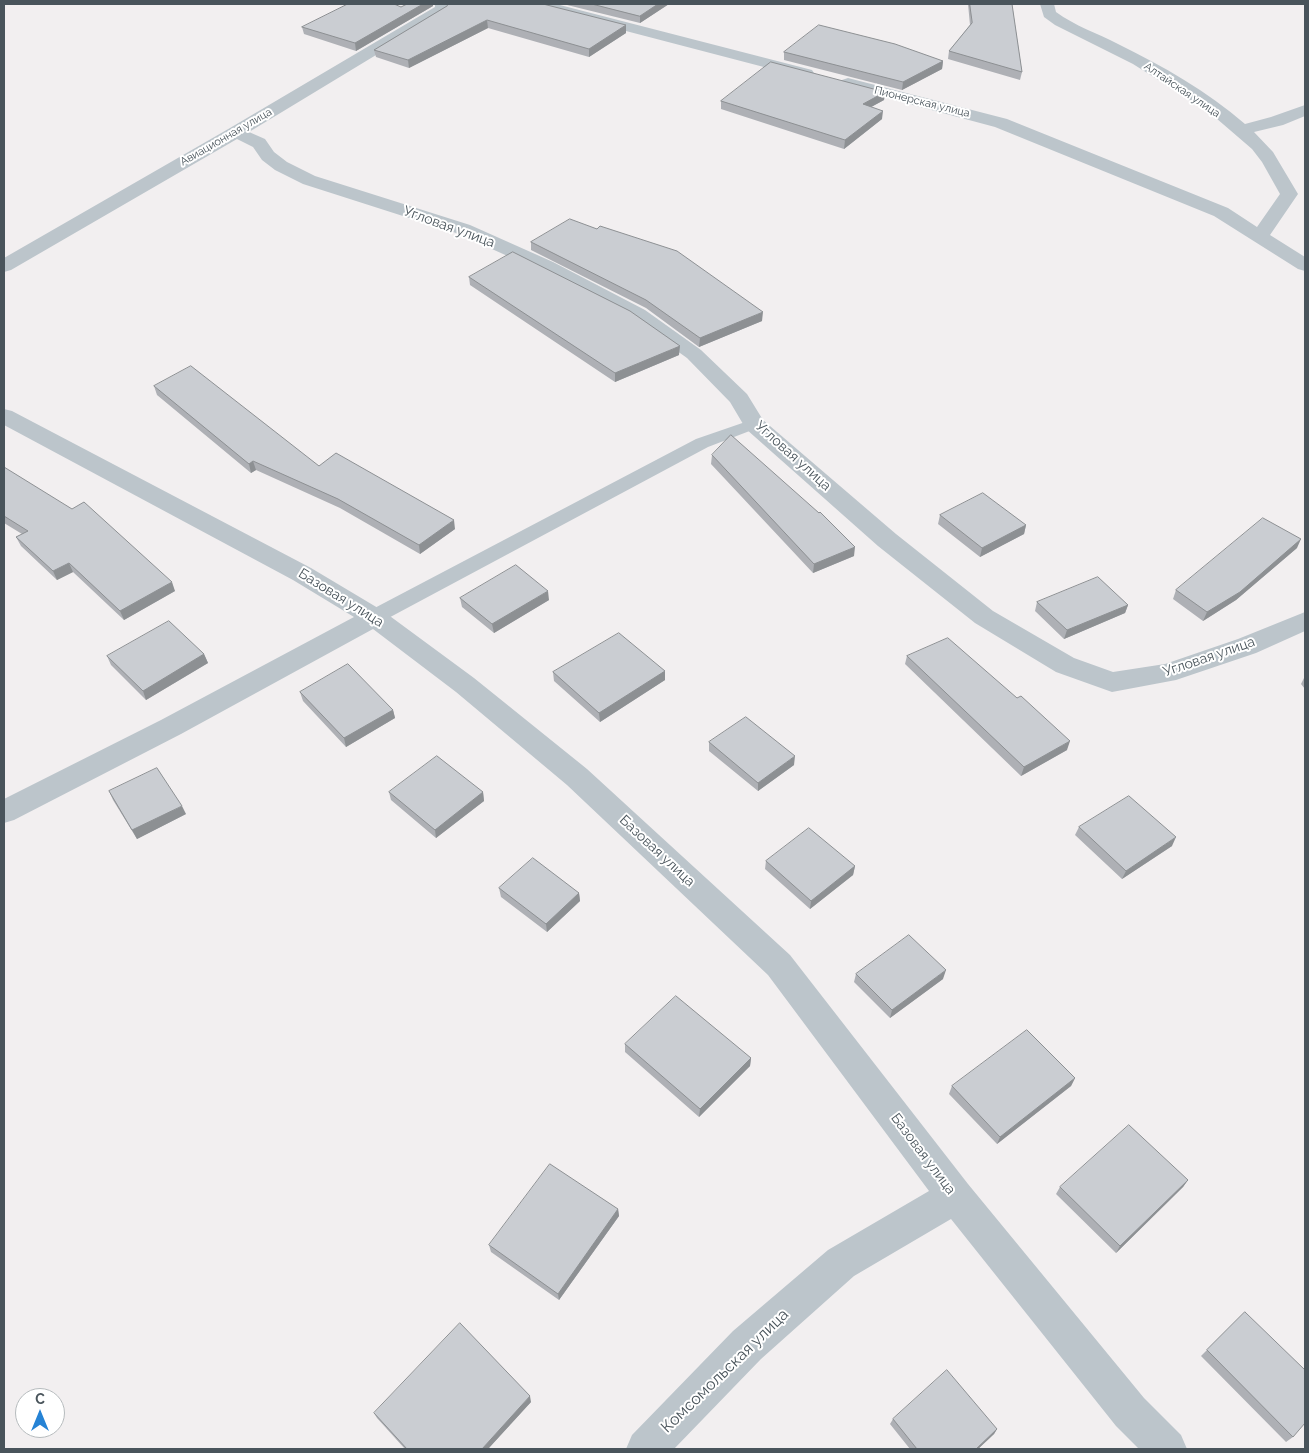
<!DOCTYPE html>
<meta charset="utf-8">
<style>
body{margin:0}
#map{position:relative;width:1309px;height:1453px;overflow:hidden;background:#f2eff0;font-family:Raleway,sans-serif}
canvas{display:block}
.frame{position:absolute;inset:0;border:5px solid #49545b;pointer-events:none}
.north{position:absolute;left:15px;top:1388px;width:50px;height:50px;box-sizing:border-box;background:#fff;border:1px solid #b6bbbd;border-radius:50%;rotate:0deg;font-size:14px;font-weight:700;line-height:20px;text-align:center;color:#49545b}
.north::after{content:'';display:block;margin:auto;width:18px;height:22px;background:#2683d5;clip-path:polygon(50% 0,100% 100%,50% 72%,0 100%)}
</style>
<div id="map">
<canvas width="1309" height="1453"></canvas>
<div class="frame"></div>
<div class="north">С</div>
</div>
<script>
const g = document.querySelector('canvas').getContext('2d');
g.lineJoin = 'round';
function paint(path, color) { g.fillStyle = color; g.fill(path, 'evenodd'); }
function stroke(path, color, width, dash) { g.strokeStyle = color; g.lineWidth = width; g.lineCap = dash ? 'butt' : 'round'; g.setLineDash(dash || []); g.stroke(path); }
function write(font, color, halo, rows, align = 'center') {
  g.font = font + ' Raleway,sans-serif'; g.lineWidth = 4; g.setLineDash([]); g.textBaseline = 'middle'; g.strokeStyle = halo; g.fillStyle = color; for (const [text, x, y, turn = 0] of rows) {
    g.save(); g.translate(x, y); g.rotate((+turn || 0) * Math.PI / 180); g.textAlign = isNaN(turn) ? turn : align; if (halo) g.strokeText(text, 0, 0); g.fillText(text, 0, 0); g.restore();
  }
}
const service = new Path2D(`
 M754,419l6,2 2,3 -2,3 -52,20 -327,175 -7,2 -7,-2 -2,-5 2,-5 329,-173z`);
const minor = new Path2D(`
 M435,4h14l-2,8 -198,120 16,7 9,13 13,10 28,14 155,49 83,37 92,48 56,40 46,44 16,26 133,114 97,77 81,47 39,14 52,-8 73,-25 67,-27v19l-49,22 -80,27 -64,12 -56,-20 -81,-49 -97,-77 -132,-117 -16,-27 -43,-44 -56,-40 -92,-48 -83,-37 -153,-49 -28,-14 -13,-10 -9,-13 -16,-8 -226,131 -7,2v-14l226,-130 205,-121z
 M532,4h24l256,66 2,3 -2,3 -6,2 -272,-71z
 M1040,4h14l2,8c19,14 41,21 62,32 45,22 89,47 127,80l26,-7 34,-12v11l-22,9 -29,7 19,20 25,42 -28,41 35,22v14l-7,-2 -84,-53 -219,-89 -153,-41 -2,-3 2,-3 6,-2 159,41 221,89 29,19 23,-33 -18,-32 -10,-13 -43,-37 -76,-48 -78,-39 -11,-8z
 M4,409l8,2 299,157 72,43 91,67 113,91 203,186 178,229 176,214 37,37 6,14h-48l-23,-23 -165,-207 -97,57 -93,83 -87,90h-48l6,-14 101,-104 95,-81 101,-59 -161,-216 -201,-190 -111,-93 -83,-63 -192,105 -167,86 -10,3v-24l157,-79 193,-103 -61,-37 -289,-155z`);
const wall = new Path2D(`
 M563,4h106l-29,19z
 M968,4h44l10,68 -2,8 -72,-21 1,-8 21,-26z
 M433,6l-77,45 -52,-17 -2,-7 99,-20z
 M447,6l179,19v8l-37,24 -101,-29 -79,40 -33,-11 -2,-7z
 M784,52l159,9 -1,8 -40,21 -118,-30z
 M885,92l-1,8 -13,7 11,12 -38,30 -123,-40v-8z
 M597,229l165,92 -63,26 -53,-39 -115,-58v-8z
 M469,277l210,78 -64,27 -145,-97z
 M154,386l165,80 136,63 -35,25 -80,-46 -84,-38 -5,3 -94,-78z
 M712,455l107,58 35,43 -41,17 -102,-109z
 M4,467l171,124 -51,29 -51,-48 -16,8 -36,-34 -5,-9 6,-3 -18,-11z
 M940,515l86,10 -2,9 -44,23 -42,-33z
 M1297,548l-61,52 -33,21 -30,-22 3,-9z
 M460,598l89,2 -55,33 -32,-26z
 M1037,602l91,3 -3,8 -61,26 -29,-28z
 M204,654l4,9 -62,37 -35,-35 -4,-9z
 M907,656l160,94 -46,26 -116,-112z
 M665,671v9l-65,42 -46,-41 -1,-9z
 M1305,676v13l-4,-5z
 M300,692l93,18 2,8 -49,29 -43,-46z
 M709,742l85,23 -36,26 -49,-40z
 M109,791l77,23 -49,25 -24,-39z
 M389,792h94l1,9 -48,37 -45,-38z
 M1079,827l93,19 -50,33 -47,-44z
 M766,861l89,5 -2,9 -43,34 -45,-40z
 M499,888l80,5 1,8 -33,31 -46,-35z
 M856,974l87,5 -53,39 -36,-36z
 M625,1044l126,14 -1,8 -51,51 -74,-65z
 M1075,1078l-4,8 -74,58 -48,-50 3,-8z
 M1188,1180l-5,7 -67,66 -60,-59 4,-7z
 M618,1209l1,7 -60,84 -68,-48 -2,-7z
 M1245,1312l48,125 -7,5 -85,-86z
 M531,1402l-43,47h-83l-28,-31 -3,-5z
 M893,1419l104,10 -3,5 -16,15h-68l-20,-25z`);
const shadedWall = new Path2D(`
 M423,4h10v2l-77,45 -1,-8z
 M658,4h11l-29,19v-7z
 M487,20l1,8 -79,40 -1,-8z
 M626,25v8l-37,24v-8z
 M943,61l-1,8 -40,21 1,-8z
 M885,92l-1,8 -22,12 1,-8z
 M883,111l-1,8 -38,30 1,-9z
 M763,312l-1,9 -63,26 1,-9z
 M680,346l-1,9 -64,27v-9z
 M253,461l3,9 -5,3 -2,-9z
 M454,520l1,9 -35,25 -1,-9z
 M1026,525l-2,9 -44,23 2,-9z
 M1301,539l-4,9 -61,52 -33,21 4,-9z
 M855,547l-1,9 -41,17 1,-9z
 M69,563l4,9 -16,8 -4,-9z
 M172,582l3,9 -51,29 -4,-9z
 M548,591l1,9 -55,33 -2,-9z
 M1128,605l-3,8 -61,26 3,-9z
 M204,654l4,9 -62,37 -3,-9z
 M665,671v9l-65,42 -1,-9z
 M393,710l2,8 -49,29 -2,-9z
 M1070,741l-3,9 -46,26 3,-9z
 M795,756l-1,9 -36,26v-8z
 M483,792l1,9 -48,37 -1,-8z
 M182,806l4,8 -49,25 -5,-9z
 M1176,837l-4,9 -50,33 4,-8z
 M855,866l-2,9 -43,34 1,-8z
 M579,893l1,8 -33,31 -1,-8z
 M946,970l-3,9 -53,39 2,-8z
 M751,1058l-1,8 -51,51 1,-8z
 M1075,1078l-4,8 -74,58 3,-7z
 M1188,1180l-5,7 -67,66 4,-7z
 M618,1209l1,7 -60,84 -1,-6z
 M530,1396l1,6 -43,47h-6z
 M997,1429l-3,5 -16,15h-2z`);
const building = new Path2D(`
 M348,4h46l7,3 6,-3h16l-68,39 -53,-16z
 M448,4h95l83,21 -37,24 -102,-29 -79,40 -34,-10 73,-44z
 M592,4h66l-18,12z
 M970,4h42l10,68 -73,-21 23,-28z
 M819,25l76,19 48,17 -40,21 -119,-30z
 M771,62l114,30 -22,12 20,7 -38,29 -124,-39z
 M570,219l27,10 3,-3 77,25 86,61 -63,26 -54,-38 -115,-58z
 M513,252l117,59 50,35 -65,27 -146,-96z
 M191,366l128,100 17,-13 118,67 -35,25 -81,-46 -85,-38 -4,3 -95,-78z
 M731,435l88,78 1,-1 35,35 -41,17 -102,-109z
 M4,467l68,42 12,-7 88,80 -52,29 -51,-48 -16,8 -37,-34 12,-6 -24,-15z
 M983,493l43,32 -44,23 -42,-33z
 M1263,518l38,21 -61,53 -33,20 -31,-22z
 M516,565l32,26 -56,33 -32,-26z
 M1098,577l30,28 -61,25 -30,-28z
 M169,621l35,33 -61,37 -36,-35z
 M619,633l46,38 -66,42 -46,-41z
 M948,638l69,60 4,-2 49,45 -46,26 -117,-111z
 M348,664l45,46 -49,28 -44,-46z
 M746,717l49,39 -37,27 -49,-41z
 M437,756l46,36 -48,38 -46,-38z
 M157,768l25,38 -50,24 -23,-39z
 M1129,796l47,41 -50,34 -47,-44z
 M809,828l46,38 -44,35 -45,-40z
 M533,858l46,35 -33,31 -47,-36z
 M909,935l37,35 -54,40 -36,-36z
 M676,996l75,62 -51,51 -75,-65z
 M1027,1030l48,48 -75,59 -48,-51z
 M1129,1125l59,55 -68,66 -60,-59z
 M550,1164l68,45 -60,85 -69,-49z
 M1245,1312l60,58v53l-12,14 -86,-87z
 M460,1323l70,73 -48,53h-75l-33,-36z
 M947,1370l50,59 -21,20h-59l-24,-30z`);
const farStreetnames = [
 ["Алтайская улица",1182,90,34],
 ["Пионерская улица",922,102,14],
 ["Авиационная улица",226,137,-30]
];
const streetNames = [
 ["Угловая улица",449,227,20],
 ["Угловая улица",793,456,42],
 ["Базовая улица",341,598,32],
 ["Угловая улица",1209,657,-19],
 ["Базовая улица",657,851,43],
 ["Базовая улица",923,1154,53]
];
const nearStreetnames = [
 ["Комсомольская улица",725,1371,-44]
];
paint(service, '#bcc5cb');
paint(minor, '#bcc5cb');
paint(wall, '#aeb0b5');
paint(shadedWall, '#8d9093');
paint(building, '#cacdd2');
stroke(building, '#8d9093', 1);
write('11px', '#49545b', '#fff', farStreetnames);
write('14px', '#49545b', '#fff', streetNames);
write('16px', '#49545b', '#fff', nearStreetnames);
</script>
